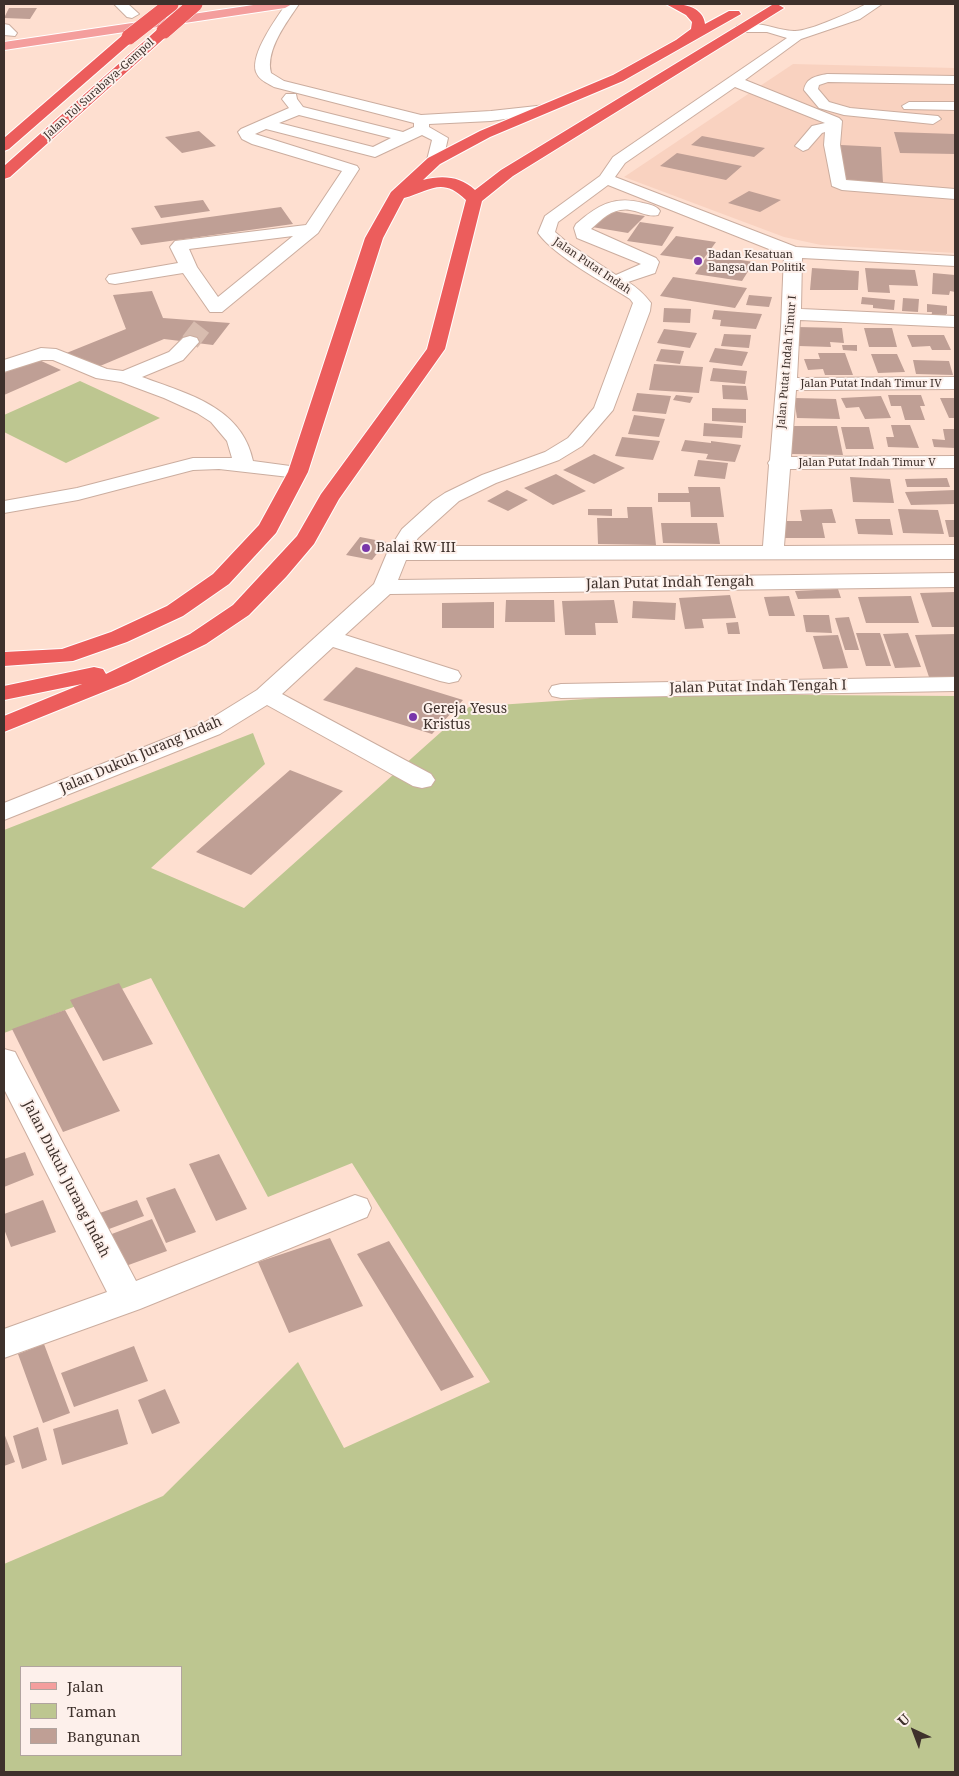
<!DOCTYPE html>
<meta charset="utf-8">
<style>
body{margin:0}
#map{position:relative;width:959px;height:1776px;overflow:hidden;background:#fedfd0;font-family:"Noto Serif",serif}
canvas{display:block}
.frame{position:absolute;inset:0;border:5px solid #3e312c;pointer-events:none}
.legend{position:absolute;left:20px;top:1666px;width:162px;height:90px;box-sizing:border-box;background:#fdf0eb;border:1px solid #b1a49f;margin:0;padding:6px 9px;list-style:none;font-size:15px;color:#3e312c}
.legend li{display:flex;align-items:center;gap:10px;height:25px}
.legend b{width:25px;border:1px solid #b1a49f}
.north{position:absolute;left:889px;top:1706px;width:50px;height:50px;-webkit-text-stroke:4px #fdf0eb;paint-order:stroke;rotate:317deg;font-size:14px;font-weight:700;line-height:20px;text-align:center;color:#3e312c}
.north::after{content:'';display:block;margin:auto;width:18px;height:22px;background:#3e312c;clip-path:polygon(50% 0,100% 100%,50% 72%,0 100%)}
</style>
<div id="map">
<canvas width="959" height="1776"></canvas>
<div class="frame"></div>
<ul class="legend">
<li><b style="height:6px;background:#f49e9d"></b>Jalan</li>
<li><b style="height:14px;background:#bdc690"></b>Taman</li>
<li><b style="height:14px;background:#bf9f95"></b>Bangunan</li>
</ul>
<div class="north">U</div>
</div>
<script>
const g = document.querySelector('canvas').getContext('2d');
g.lineJoin = 'round';
function paint(path, color) { g.fillStyle = color; g.fill(path, 'evenodd'); }
function stroke(path, color, width, dash) { g.strokeStyle = color; g.lineWidth = width; g.lineCap = dash ? 'butt' : 'round'; g.setLineDash(dash || []); g.stroke(path); }
function write(font, color, halo, rows, align = 'center') {
  g.font = font + ' "Noto Serif",serif'; g.lineWidth = 4; g.setLineDash([]); g.textBaseline = 'middle'; g.strokeStyle = halo; g.fillStyle = color; for (const [text, x, y, turn = 0] of rows) {
    g.save(); g.translate(x, y); g.rotate((+turn || 0) * Math.PI / 180); g.textAlign = isNaN(turn) ? turn : align; if (halo) g.strokeText(text, 0, 0); g.fillText(text, 0, 0); g.restore();
  }
}
const built = new Path2D(`
 M793,64l162,4v185l-134,-8 -37,-8 -160,-60z`);
const green = new Path2D(`
 M80,381l80,37 -94,45 -62,-31v-17z
 M658,694l297,2v1076h-951v-208l159,-68 135,-134 46,86 146,-66 -138,-219 -84,34 -117,-219 -147,55v-203l249,-97 12,31 -114,104 93,40 225,-201zM21,1667h160v88h-160z`);
const building = new Path2D(`
 M9,8h28l-7,11 -26,-1z
 M199,131l17,15 -34,7 -17,-16z
 M894,132l61,2v20l-55,-1z
 M702,136l63,12 -11,9 -63,-12z
 M841,145l40,2 2,36 -42,-2z
 M677,153l65,13 -16,14 -66,-14z
 M749,191l32,9 -21,12 -32,-9z
 M203,200l7,11 -49,7 -7,-12z
 M281,207l12,17 -152,21 -10,-17z
 M606,210l39,6 -17,17 -36,-6z
 M640,222l34,5 -12,19 -35,-5z
 M676,236l40,6 -14,19 -42,-6z
 M708,255l46,7 -12,19 -47,-7z
 M812,268l47,3 -1,19h-48z
 M865,268l50,2 3,16 -29,-1 1,8 -22,-1z
 M933,273l22,2v17l-5,-1 -1,4 -17,-1z
 M673,277l74,11 -12,20 -75,-12z
 M152,291l11,27 67,5 -17,22 -49,-6 -71,30 -29,-15 62,-25 -13,-34z
 M749,295l23,2 -3,10 -23,-2z
 M862,297l33,3 -1,10 -21,-2v-3l-12,-1z
 M903,298l16,1 -1,13 -16,-1z
 M927,304l20,2v8l-13,-1 12,1 -1,6 -14,-2 1,-6h-5z
 M664,308l27,1 -1,14 -27,-1z
 M714,310l48,4 -6,15 -36,-3 1,-6 -9,-1z
 M797,327l45,1 2,15 -14,-1 1,5 -32,-1z
 M864,328h28l5,19h-28z
 M664,329l33,4 -7,15 -33,-5z
 M724,334l27,1 -2,13 -28,-2z
 M907,335h37l7,15h-19l-2,-4 -18,1z
 M842,345h15v6l-14,-1z
 M715,348l33,4 -6,14 -33,-4z
 M661,349l23,2 -4,13 -24,-3z
 M818,353h27l8,22h-28l-2,-6 -15,1 -4,-11h16z
 M871,354h26l8,18 -27,1z
 M37,359l24,11 -57,25v-22z
 M913,360l36,1 4,14 -37,-1z
 M654,364l49,3 -4,26 -50,-3z
 M713,368l34,3 -2,13 -35,-3z
 M722,385l24,1 2,14 -25,-1z
 M637,393l34,3 -5,18 -34,-3z
 M676,395l17,2 -3,6 -17,-3z
 M888,395h33l4,11h-5l5,14h-20l-4,-14h-10z
 M881,396l10,22 -26,1 -6,-12 -13,1 -5,-10z
 M794,398l42,1 4,20 -43,-1z
 M940,398h15v20h-6z
 M712,408l34,1v14l-34,-2z
 M634,415l31,4 -6,18 -31,-3z
 M704,423l39,3 -1,12 -39,-2z
 M891,425h19l9,23 -31,-1 -2,-10h8z
 M788,426h49l6,29 -51,-1z
 M841,427h28l5,22h-28z
 M943,429h12v19l-21,-1 -2,-8 13,1z
 M622,437l38,4 -7,19 -38,-4z
 M685,440l26,3v-2l30,4 -6,17 -29,-3 2,-5 -27,-3z
 M594,454l31,14 -31,16 -31,-14z
 M698,460l30,3 -3,16 -31,-3z
 M556,474l30,17 -33,14 -29,-17z
 M850,477l40,2 4,24 -41,-1z
 M947,478l3,9h-43l-2,-8z
 M688,487h32l4,30h-33l-1,-15h-32v-9h31z
 M507,490l21,10 -20,11 -21,-10z
 M955,490v14l-44,1 -6,-13z
 M627,507h25l4,38 -58,-1 -1,-26h31z
 M588,509h24v7l-24,-1z
 M832,509l4,14h-14l3,15h-41l-4,-17h22l-2,-11z
 M898,509l40,1 6,24 -41,-1z
 M855,519h35l3,16 -35,-1z
 M945,520h10v17h-6z
 M661,523h56l3,21 -57,-1z
 M360,537l26,5 -14,18 -26,-5z
 M838,589l3,9 -43,1 -3,-8z
 M955,592v35h-23l-12,-34z
 M730,595l6,23 -34,1 2,9 -19,1 -6,-31z
 M789,596l6,20h-26l-5,-19z
 M911,596l8,27h-53l-8,-26z
 M506,600h48l1,22h-50z
 M614,600l4,23h-23l1,12h-31l-3,-34z
 M633,601l43,2 -1,17 -43,-2z
 M494,602v26h-52v-25z
 M803,615h26l3,18 -26,-1z
 M849,617l10,33h-14l-10,-32z
 M738,622l2,12h-12l-2,-11z
 M856,633h24l11,33h-25z
 M908,633l13,34 -26,1 -12,-34z
 M955,634v43h-26l-14,-42z
 M838,635l10,33 -25,1 -10,-33z
 M356,667l107,33 -31,34 -109,-34z
 M290,770l53,21 -92,84 -55,-23z
 M119,983l34,61 -50,17 -33,-61z
 M65,1010l55,101 -57,21 -51,-103z
 M25,1152l9,23 -30,12v-28z
 M219,1154l28,55 -31,12 -27,-57z
 M175,1188l21,44 -30,11 -20,-45z
 M43,1200l13,32 -45,15 -7,-18v-15z
 M137,1200l7,16 -43,16 -7,-17z
 M152,1219l15,32 -44,16 -14,-32z
 M330,1238l33,68 -74,27 -31,-71z
 M389,1241l46,73 39,63 -33,14 -84,-137z
 M44,1344l26,69 -27,10 -25,-69z
 M134,1346l14,35 -74,26 -13,-34z
 M165,1389l15,34 -28,11 -14,-34z
 M118,1409l10,35 -66,21 -9,-36z
 M38,1427l9,33 -25,9 -9,-33z
 M4,1433l11,29 -11,4z`);
const minorTunnel = new Path2D(`
 M190,342l16,-21`);
const minor = new Path2D(`
 M114,4h14l11,10 -7,4 -5,-1z
 M286,4h13c-12,18 -34,46 -28,69l13,8 137,34 70,-4 55,-6 7,4 -7,4 -55,8 -62,3v3l19,11 -5,22 -8,5 -8,-5 5,-20 -10,-5 -47,22 -109,-28 -11,5 102,32 2,3 -41,64 -96,79h-12l-27,-39 -68,11 -6,-1 -3,-4 3,-4 69,-12 -8,-16 5,-6 131,-16 36,-54 -90,-27 -10,-5 -4,-7 3,-3 48,-21 -7,-9 4,-5h10l1,5 6,8 100,25 11,-5v-4l-140,-36c-7,-4 -15,-7 -18,-15 -6,-18 20,-53 30,-68zM299,115l92,23 -18,9 -94,-24zM293,236l-75,61 -21,-30 -8,-18z
 M866,4h16l-22,15 -59,20 -56,41 94,38 3,3 -2,24 6,35 109,9v10l-113,-9 -10,-4 -8,-41 1,-13 -3,1 -14,16 -5,2 -8,-5 17,-20 13,-3 -90,-36 -110,76 -10,14 181,70 159,9v10l-153,-8 -1,51 154,7v11l-155,-7 -3,58 158,-1v12l-159,1 -5,67 164,-1v12l-165,1 -6,77 171,-1v14l-549,1 -8,20 557,-7v14l-565,7 -45,41 113,36 3,5 -3,5 -9,2 -9,-2 -107,-34 -51,47 149,80 4,6 -4,6 -9,2 -9,-2 -146,-81 -47,29 -216,86v-17l198,-79 55,-34 117,-106 13,-31 15,-24 31,-28 12,-8 37,-18 63,-23 23,-14 26,-30 39,-105 -3,-4c-25,-16 -76,-43 -92,-66l7,-17 55,-40 13,-19 174,-119 -20,-6h-30l-2,-3 2,-3c25,-6 36,4 57,5 14,1 60,-20 72,-27zM608,185l176,70 -3,72 -11,133 -2,3 1,2 -6,81h-350l5,-8 41,-37 37,-18 63,-23 23,-14 31,-36 37,-99 1,-8c-7,-9 -13,-15 -23,-21l27,-9 4,-11 -3,-4 -65,-29c13,-12 25,-24 44,-18 8,2 14,6 23,4l2,-4c-3,-5 -11,-7 -17,-8 -29,-8 -46,3 -67,21l-2,4 3,10 64,26 -25,11 -47,-31 -14,-12 3,-10z
 M4,24l5,1 8,8 -2,3 -11,-1z
 M827,74l128,2v8l-127,-2 -9,3 -1,4 11,13 21,6 88,8 3,3 -8,5 -89,-9 -25,-7 -15,-18c2,-12 12,-14 23,-16z
 M909,102h46v8l-51,-1 -2,-3z
 M190,336l7,2 2,4 -16,18 -41,17c46,17 100,30 111,84l52,7 3,4 -3,4 -7,2 -79,-9 -26,1 -115,30 -74,13v-12l73,-13 116,-30h39l-5,-17 -16,-19 -14,-9 -33,-15 -43,-16 -25,-4 -43,-18h-11l-38,12v-12l37,-12 15,1 51,20 16,2 46,-19 14,-14z
 M955,677v14l-394,7 -9,-2 -3,-5 3,-5 9,-2z
 M4,1049l11,3 4,8 117,221 219,-86 12,4 4,9 -4,9 -227,92 -136,49v-29l103,-37 -103,-203z`);
const major = new Path2D(`
 M260,4h32l-7,4 -281,42v-8z`);
const highway = new Path2D(`
 M666,4c15,-1 37,2 39,20l24,-13h10l2,3 -118,67 -133,56 -50,27 -17,16c19,-5 37,-4 52,10l26,-20 271,-165 5,-1 7,4 -271,168 -31,25 -37,148 -106,150 -25,45 -28,33 -37,38 -43,29 -78,38 -124,50v-16l78,-32 -78,16v-14l90,-19 9,2 3,5 4,-2 80,-38 43,-29 64,-69 24,-42 106,-145 39,-149c-24,-24 -36,-9 -62,-2l-21,40 -75,234 -32,61 -47,51 -46,32 -56,26 -54,19 -69,5v-14l58,-3 49,-17 56,-26 46,-32 46,-49 29,-53 77,-234 26,-46 37,-34 52,-27 133,-56 63,-35 15,-11 1,-7 -6,-7z
 M164,27l7,4 -2,3 -159,143 -6,2v-13l155,-138z
 M129,33l7,4 -2,3 -125,109 -5,2v-13l120,-104z`);
const highwayBridge = new Path2D(`
 M164,31l31,-27
 M129,37l42,-33`);
const markers = [
 [698,261,5,"#7836aa"],
 [366,548,5,"#7836aa"],
 [413,717,5,"#7836aa"]
];
const farStreetnames = [
 ["Jalan Tol Surabaya–Gempol",99,89,-42],
 ["Jalan Putat Indah",592,266,34],
 ["Jalan Putat Indah Timur I",787,362,-85],
 ["Jalan Putat Indah Timur IV",871,384],
 ["Jalan Putat Indah Timur V",867,463]
];
const farPoinames = [
 ["Badan Kesatuan",708,255],
 ["Bangsa dan Politik",708,268]
];
const poiNames = [
 ["Balai RW III",376,548],
 ["Gereja Yesus",423,709],
 ["Kristus",423,725]
];
const streetNames = [
 ["Jalan Putat Indah Tengah",670,583,-1],
 ["Jalan Putat Indah Tengah I",758,687,-1],
 ["Jalan Dukuh Jurang Indah",141,755,-23],
 ["Jalan Dukuh Jurang Indah",66,1179,63]
];
paint(built, '#f9d2c0');
paint(green, '#bdc690');
paint(building, '#bf9f95');
stroke(minorTunnel, '#d8bcaf', 19, [19, 9]);
stroke(minor, '#cbad9f', 2);
stroke(major, '#fff', 2);
stroke(highway, '#fff', 2);
paint(minor, '#fff');
paint(major, '#f49e9d');
paint(highway, '#ec5d5c');
stroke(highwayBridge, '#fff', 16, []);
stroke(highwayBridge, '#ec5d5c', 15);
for (const [x, y, r, color] of markers) { const dot = new Path2D(); dot.arc(x, y, r, 0, 2 * Math.PI); g.fillStyle = color; g.fill(dot); stroke(dot, '#fdf0eb', 2); }
write('11px', '#3e312c', '#fdf0eb', farStreetnames);
write('11px', '#3e312c', '#fdf0eb', farPoinames, 'left');
write('14px', '#3e312c', '#fdf0eb', poiNames, 'left');
write('14px', '#3e312c', '#fdf0eb', streetNames);
</script>
